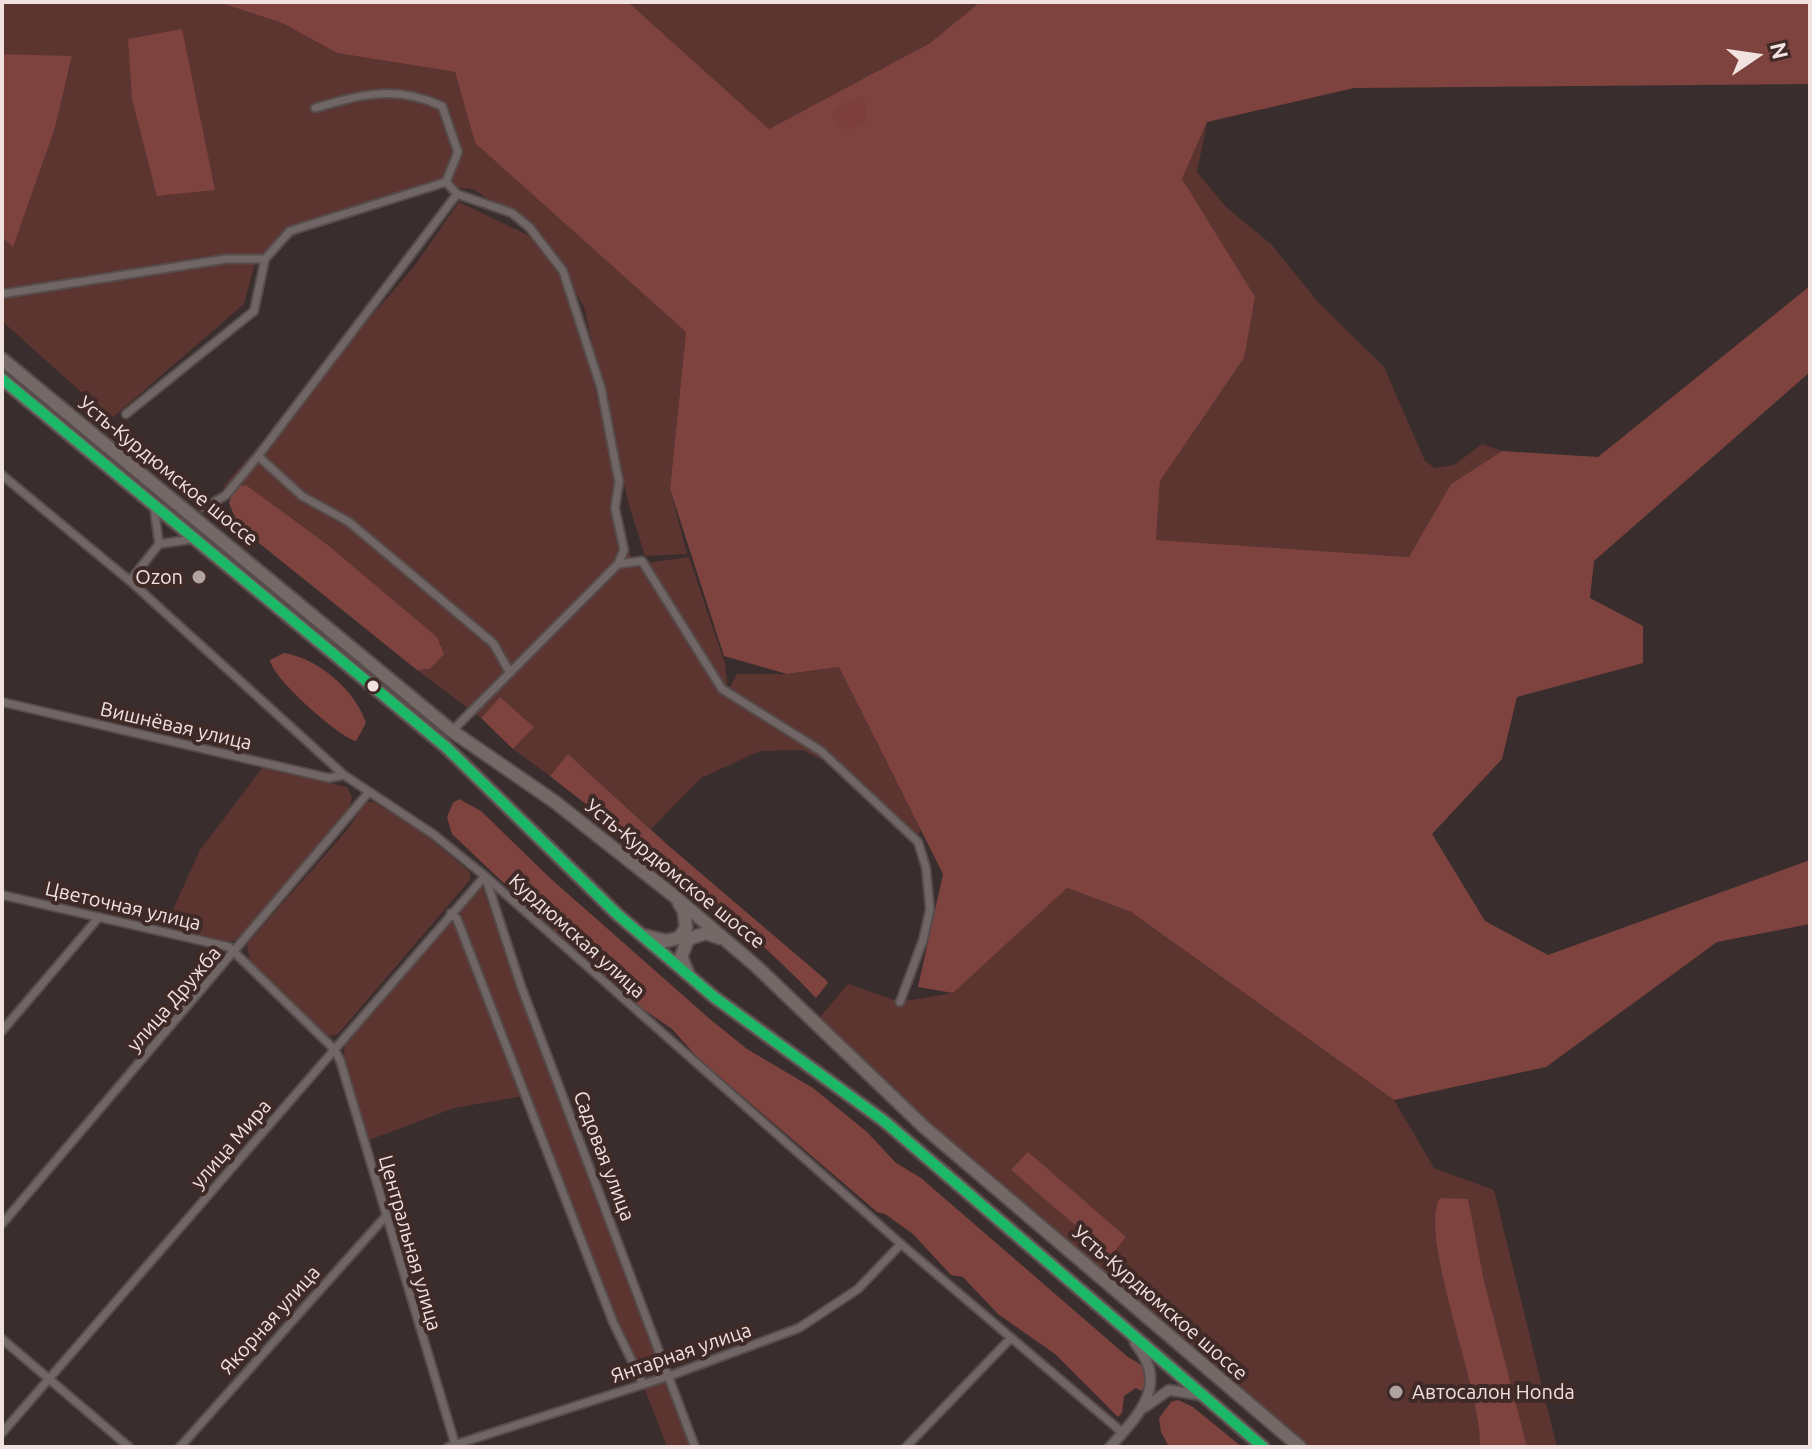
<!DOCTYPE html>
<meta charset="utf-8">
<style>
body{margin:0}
#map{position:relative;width:1812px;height:1449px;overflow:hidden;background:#392e2d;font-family:Ubuntu,sans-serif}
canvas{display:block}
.frame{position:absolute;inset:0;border:4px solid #f1e2e0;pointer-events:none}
.north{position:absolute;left:1716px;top:16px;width:80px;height:80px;-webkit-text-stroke:6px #3f2a27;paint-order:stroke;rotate:77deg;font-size:22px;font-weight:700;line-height:32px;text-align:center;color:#f1e2e0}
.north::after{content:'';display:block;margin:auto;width:28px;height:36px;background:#f1e2e0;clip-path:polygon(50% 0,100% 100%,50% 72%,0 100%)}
</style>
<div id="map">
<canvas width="1812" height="1449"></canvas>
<div class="frame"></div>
<div class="north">N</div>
</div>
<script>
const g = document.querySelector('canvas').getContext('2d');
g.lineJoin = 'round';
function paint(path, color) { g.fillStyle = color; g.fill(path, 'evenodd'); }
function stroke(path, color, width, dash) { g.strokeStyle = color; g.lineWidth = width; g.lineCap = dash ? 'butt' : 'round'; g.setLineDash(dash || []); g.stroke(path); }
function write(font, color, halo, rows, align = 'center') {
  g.font = font + ' Ubuntu,sans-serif'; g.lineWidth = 8; g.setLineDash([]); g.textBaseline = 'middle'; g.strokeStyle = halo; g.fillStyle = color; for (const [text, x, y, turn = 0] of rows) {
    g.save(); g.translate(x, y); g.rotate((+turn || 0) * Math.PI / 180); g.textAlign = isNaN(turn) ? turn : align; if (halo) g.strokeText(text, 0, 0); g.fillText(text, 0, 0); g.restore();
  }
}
const green = new Path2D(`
 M2,2h216l64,21 55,30 118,19 20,71 211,189 -16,157 17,65 -42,2 -16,-51 -45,-198 -41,-71 -70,-47 -50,-3 -100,31 -68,46 -11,41 -133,115 -109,-98v-84l11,9 42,-118 17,-71 -70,-3z
 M628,2h352l-50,41 -161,86z
 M1207,122l-10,50 30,36 44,36 47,58 66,65 41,94 10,7 19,-3 28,-21 20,7 -51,33 -41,73 -254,-16 4,-60 84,-123 -62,-179z
 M459,202l81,39 39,68 53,256 57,-8 36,107 3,27 9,-17h50l52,-7 82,163 -6,11 -78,-74 -34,-17 -43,1 -59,27 -50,51 -82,-74 -19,21 -37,-27 21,-22 -34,-30 -19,21 -64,-48 13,-1 11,-25c-60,-63 -136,-107 -207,-156l-11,-1 190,-219z
 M263,767l84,20 5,10 -4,19 -109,123 -10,3 -64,-15 35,-77z
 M366,802h8l48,30 48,40v8l-132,154 -13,3 -75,-74 -3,-19 100,-114z
 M482,887l181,483 -15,7 -11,-12 -21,-44 -156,-408 1,-6z
 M1066,888l65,24 263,188 40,68 60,22 63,257h-257l-109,-90 -376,-334 33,-39 52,18 53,-9z
 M450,922l6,1 68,173 -70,12 -85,32 -25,-84 1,-13z
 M662,1380l7,3 23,64h-25l-23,-60z`);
const forest = new Path2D(`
 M218,2h410l141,127 161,-86 50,-41h830v82l-456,4 -147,34 -25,57 73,118 -11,61 -84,123 -4,59 253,17 42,-73 51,-33 96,6 212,-171v86l-216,189 -4,37 53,28v37l-126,34 -15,62 -70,75 53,87 63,34 262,-95v64l-93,18 -171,125 -152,33 -263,-188 -64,-24 -114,105 -35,-6 25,-113 -104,-207 -52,7 -63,-18 -54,-167 16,-157 -211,-189 -20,-71 -118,-19 -55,-30z
 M182,29l33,161 -58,6 -25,-97 -4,-60z
 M2,54l70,2 -17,72 -42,119 -11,-10z
 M246,485l83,61 108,91 7,17 -14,15 -13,1 -168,-135 -12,-12 -8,-20 5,-15z
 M284,653c34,5 72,38 82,70l-10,18c-17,-4 -84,-63 -86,-81z
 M500,697l34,30 -21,22 -32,-31z
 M568,754l102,93 156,133 2,3 -12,15c-80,-85 -175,-150 -266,-222z
 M459,799l22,12 69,67 161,142 36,29 66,39 54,44 29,31 25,15 207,179 17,10 1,17 -5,7 -5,-3 -12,8 -2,17 -4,4 -63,-63 -57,-40 -35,-37 -12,-2 -38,-41 -28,-20 -8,-2 -178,-153 -27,-30 -29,-20 -113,-101 -78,-74 -5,-17 6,-14z
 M1028,1152l98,85 -15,19 -100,-86z
 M1440,1198l28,1 16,82 43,166h-47c3,-55 -63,-212 -40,-249z
 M1178,1400l15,7 49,40h-73l-8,-15 -2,-14 12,-16z`);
const water = new Path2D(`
 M860,96l6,5v21l-15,8 -14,-3 -5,-9 3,-8z`);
const minor = new Path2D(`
 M446,182l11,12 55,19 18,15 33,43 38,117 18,94 -4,26 9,42 -6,14 -166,167
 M2,294l224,-35h39l25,-28 156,-49 12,-30 -16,-46c-48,-21 -79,-12 -127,2
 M126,414l128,-103 11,-52
 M258,456l44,40 47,26 144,121 16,28
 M2,475l128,106 214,194 89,59 52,42 416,368 222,189
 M154,506l5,38
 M204,508l22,-13 32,-39 199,-262
 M618,564l24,-3 80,128 99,62 97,91 8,26 4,41 -7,31 -23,62
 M130,581l29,-37 34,-5
 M2,702l327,76 15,-3
 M2,895l227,52 105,102 6,11 116,387
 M451,913l6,6 156,403 30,62
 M2,1031l97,-114
 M2,1224l366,-431
 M2,1339l127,108
 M2,1433l483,-557 36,110 174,461
 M180,1447l205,-230
 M448,1447l221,-71 130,-48 59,-39 43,-45
 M906,1447l105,-109`);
const tertiary = new Path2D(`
 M1145,1407l24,-17 31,5
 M1110,1447c29,-32 60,-63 25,-104`);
const primary = new Path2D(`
 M2,359l450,372 103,71 119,94 82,70 168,161 376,320
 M2,379l444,368 172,168 96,82 170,124 379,326
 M646,936l20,5 13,-3 7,-10 -2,-17 -5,-8
 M687,971l-6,-14 7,-18 18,-6 14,5`);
const bus1 = new Path2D(`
 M2,379l444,368 172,168 96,82 170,124 379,326`);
const markers = [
 [199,577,8,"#b1a3a1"],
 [373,686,7,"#f1e2e0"],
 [1396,1392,8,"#b1a3a1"]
];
const streetNames = [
 ["Усть-Курдюмское шоссе",168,471,39],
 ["Вишнёвая улица",176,726,13],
 ["Усть-Курдюмское шоссе",675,874,39],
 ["Цветочная улица",123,906,13],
 ["Курдюмская улица",577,936,42],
 ["улица Дружба",174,999,-49],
 ["улица Мира",231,1144,-49],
 ["Садовая улица",604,1156,69],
 ["Центральная улица",410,1243,74],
 ["Усть-Курдюмское шоссе",1160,1303,41],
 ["Якорная улица",270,1320,-48],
 ["Янтарная улица",681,1353,-19]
];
const poiNames = [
 ["Ozon",183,577],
 ["Автосалон Honda",1412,1392,"left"]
];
paint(green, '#5c3430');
paint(forest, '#7e433e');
paint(water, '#7c3f3b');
stroke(minor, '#564c4b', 11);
stroke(tertiary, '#564c4b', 13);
stroke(primary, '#564c4b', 16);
stroke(minor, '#706665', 7);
stroke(tertiary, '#706665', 9);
stroke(primary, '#756967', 12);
stroke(bus1, '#1ab867', 10);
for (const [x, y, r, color] of markers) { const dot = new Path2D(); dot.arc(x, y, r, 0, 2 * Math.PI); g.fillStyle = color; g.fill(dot); stroke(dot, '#3f2a27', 3); }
write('20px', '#f1e2e0', '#3f2a27', streetNames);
write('20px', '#f1e2e0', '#3f2a27', poiNames, 'right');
</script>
